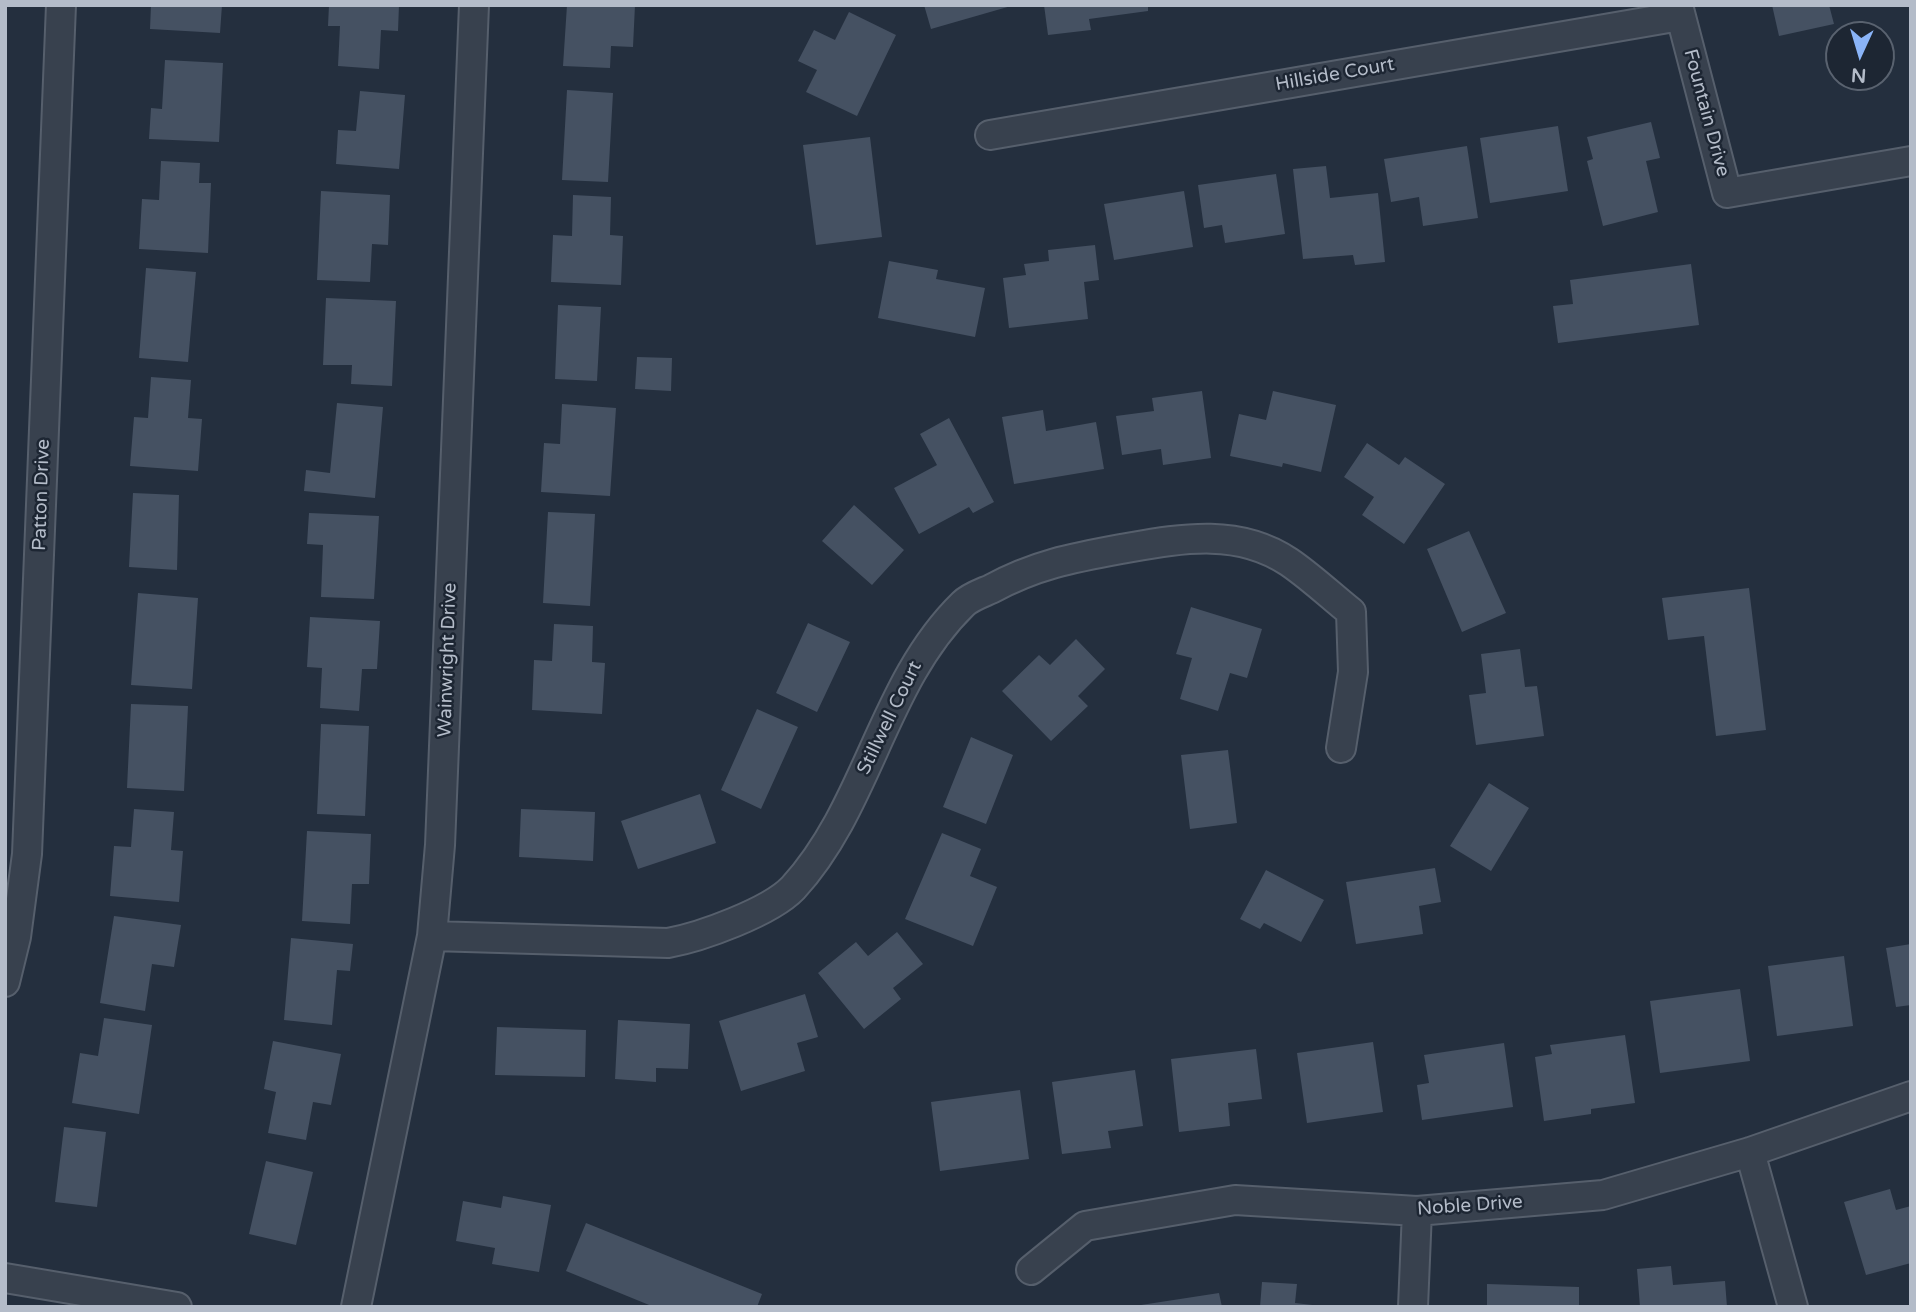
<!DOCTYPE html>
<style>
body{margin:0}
#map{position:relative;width:1916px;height:1312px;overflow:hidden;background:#242f3e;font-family:"Varela Round",sans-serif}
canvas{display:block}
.frame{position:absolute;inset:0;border:7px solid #b4bcc9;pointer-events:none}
.north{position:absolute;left:1825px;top:21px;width:70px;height:70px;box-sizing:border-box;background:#1d2633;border:2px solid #59626f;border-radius:50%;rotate:184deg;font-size:19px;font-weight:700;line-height:28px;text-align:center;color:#b4bcc9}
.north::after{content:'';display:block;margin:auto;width:24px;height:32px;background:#8ab4f8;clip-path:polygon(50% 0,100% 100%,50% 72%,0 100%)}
</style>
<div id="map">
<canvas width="1916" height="1312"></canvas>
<div class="frame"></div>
<div class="north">N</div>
</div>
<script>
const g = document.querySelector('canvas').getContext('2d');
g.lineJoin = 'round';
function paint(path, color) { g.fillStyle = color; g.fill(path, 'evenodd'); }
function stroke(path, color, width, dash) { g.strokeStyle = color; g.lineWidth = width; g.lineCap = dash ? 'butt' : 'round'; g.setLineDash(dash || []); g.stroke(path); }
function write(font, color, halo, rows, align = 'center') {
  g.font = font + ' "Varela Round",sans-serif'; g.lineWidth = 5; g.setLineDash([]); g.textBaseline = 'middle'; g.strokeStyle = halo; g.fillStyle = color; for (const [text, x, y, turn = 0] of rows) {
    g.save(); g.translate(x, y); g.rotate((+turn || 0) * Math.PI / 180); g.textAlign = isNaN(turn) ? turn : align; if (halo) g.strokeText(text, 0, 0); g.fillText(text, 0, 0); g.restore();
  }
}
const building = new Path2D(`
 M151,5h71l-2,28 -70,-4z
 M329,5h70l-1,26 -17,-1 -2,39 -41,-3 2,-40h-12z
 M567,5h68l-2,42 -22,-1 -1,22 -47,-2z
 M924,5h86l1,1 -80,23z
 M1044,5h104v6l-59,8 2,11 -43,5z
 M1772,5h57l5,19 -55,12z
 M849,12l47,23 -39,81 -51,-24 11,-22 -19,-9 16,-31 21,10z
 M165,60l58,3 -4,79 -70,-3 2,-31 11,1z
 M567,90l46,3 -5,89 -46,-2z
 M360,91l45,4 -6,74 -63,-5 2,-34 18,1z
 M1651,122l9,36 -14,3 12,51 -55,14 -16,-65 6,-2 -6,-22z
 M1558,126l10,65 -78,12 -10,-65z
 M870,137l12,100 -66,8 -13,-100z
 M1467,146l11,72 -55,8 -4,-29 -28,5 -7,-43z
 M161,161l39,2 -1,20h12l-3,70 -69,-4 3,-50 17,1z
 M1326,166l4,32 48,-5 7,69 -30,3 -2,-10 -50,4 -10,-90z
 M1276,174l9,60 -60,9 -3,-18 -18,3 -6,-43z
 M321,191l69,4 -2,50 -16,-1 -2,38 -53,-2z
 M1184,191l9,56 -79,13 -10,-56z
 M573,195l38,2 -1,38 13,1 -2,49 -70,-3 2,-47 19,1z
 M1095,245l4,35 -15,2 4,37 -79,9 -6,-50 23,-3 -2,-11 25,-3 -1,-11z
 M889,261l49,9 -2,9 49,9 -10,49 -97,-19z
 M1691,264l8,61 -141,18 -5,-37 20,-2 -3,-24z
 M146,268l50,4 -8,90 -49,-4z
 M326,298l70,3 -4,85 -41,-2 1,-19h-29z
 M558,305l43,2 -4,74 -42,-2z
 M637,357l35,1 -1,33 -36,-2z
 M151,377l40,3 -3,38 14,1 -4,52 -68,-5 4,-49 14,1z
 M1202,391l9,67 -48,7 -2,-16 -39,6 -6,-39 38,-5 -2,-13z
 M1273,391l63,14 -15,67 -38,-9 -1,4 -52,-11 9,-42 27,6z
 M337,403l46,4 -8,91 -71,-7 2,-21 24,3z
 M562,404l54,4 -6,88 -69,-4 3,-49 16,1z
 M1043,410l3,21 50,-9 8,47 -90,15 -12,-67z
 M949,418l45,84 -21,11 -4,-6 -50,27 -25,-46 43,-23 -17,-31z
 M1367,443l32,22 6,-8 40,27 -41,60 -42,-29 12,-18 -30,-20z
 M133,493l46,2 -2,75 -48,-3z
 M854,505l50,45 -32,35 -50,-44z
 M548,512l47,2 -5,92 -47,-3z
 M309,513l70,3 -5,83 -53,-2 2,-52 -16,-1z
 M1469,531l37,82 -44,19 -35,-83z
 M1749,588l17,142 -50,6 -12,-100 -36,4 -6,-42z
 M138,593l60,5 -6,91 -61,-4z
 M1191,607l71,22 -15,49 -17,-5 -12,38 -38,-12 12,-41 -16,-4z
 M310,617l70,4 -3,48h-15l-3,42 -39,-3 2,-40 -15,-1z
 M808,623l42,19 -33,70 -41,-19z
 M554,624l39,2 -1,36 13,1 -3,51 -70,-4 2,-50 18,1z
 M1076,639l29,30 -27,27 10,10 -37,35 -49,-50 37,-36 11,10z
 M1520,649l5,38 12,-1 7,50 -68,9 -7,-50 17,-2 -5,-39z
 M131,704l57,2 -4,85 -57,-3z
 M757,709l41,18 -37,82 -40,-19z
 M321,724l48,2 -4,90 -48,-2z
 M971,737l42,18 -27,69 -43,-17z
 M1228,750l9,73 -47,6 -9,-74z
 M1489,783l40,25 -38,63 -41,-25z
 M700,794l16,49 -78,26 -17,-48z
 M134,809l40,3 -3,38 12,1 -4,51 -69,-6 4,-50 17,1z
 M521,809l74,3 -2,49 -74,-4z
 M307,831l64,3 -2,50h-17l-2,40 -48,-3z
 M942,833l39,16 -11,27 27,11 -24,59 -68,-27z
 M1435,868l6,34 -22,4 4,28 -67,10 -10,-62z
 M1266,870l58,30 -23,42 -37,-19 -4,6 -20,-10z
 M114,916l67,9 -7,42 -22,-3 -7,47 -45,-8z
 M897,932l26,32 -30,24 8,11 -37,30 -46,-56 38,-31 12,14z
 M291,938l62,6 -3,27 -13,-1 -5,55 -48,-5z
 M1911,944v61l-15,2 -10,-59z
 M1844,956l9,70 -76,10 -9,-70z
 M1740,989l10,72 -90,12 -10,-72z
 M805,994l13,43 -21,6 8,28 -64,20 -22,-70z
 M104,1018l48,7 -13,89 -67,-11 8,-50 18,3z
 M618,1020l72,4 -2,45 -32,-1v14l-41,-3z
 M497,1027l89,3 -1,47 -90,-2z
 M1625,1035l10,68 -44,6v5l-47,7 -9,-64 17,-3 -2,-9z
 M273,1041l68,13 -10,51 -18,-3 -7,38 -38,-7 8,-41 -12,-3z
 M1373,1042l10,70 -76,11 -10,-70z
 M1504,1043l9,64 -91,13 -5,-35 12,-2 -5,-28z
 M1256,1049l6,50 -34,4 2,23 -51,6 -8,-73z
 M1135,1070l8,56 -35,5 3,17 -49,6 -10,-72z
 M1020,1090l9,69 -89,12 -9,-69z
 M64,1127l42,5 -9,75 -42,-5z
 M266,1161l47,11 -17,73 -47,-11z
 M1890,1189l6,21 15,-4v57l-45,12 -22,-73z
 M503,1196l48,9 -12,67 -47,-8 3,-16 -39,-7 7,-40 38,7z
 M586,1223l176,71 -5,13h-103l-88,-36z
 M1671,1266l2,19 52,-4 2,26h-87l-3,-38z
 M1262,1282l35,2 -2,19 35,4h-70z
 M1487,1284l92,3v20h-92z
 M1219,1293l3,14h-81v-2z`);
const street = new Path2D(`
 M1678,5l49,188 184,-32
 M990,135l690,-119
 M432,936l236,7c33,-6 102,-31 125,-55 76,-83 89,-205 170,-284 7,-7 19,-11 28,-15 44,-24 81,-31 130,-40 58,-10 116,-22 168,13 22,15 42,34 62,50l2,60 -12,76
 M5,982l11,-45 11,-83 34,-849
 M1750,1152l43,155
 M1031,1270l54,-44 150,-26 182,11 186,-16 147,-43 161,-56
 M5,1278l172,29
 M356,1307l76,-371 8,-91 34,-840
 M1413,1307l4,-96`);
const streetNames = [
 ["Hillside Court",1335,75,-10],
 ["Fountain Drive",1706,113,75],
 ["Patton Drive",42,495,-88],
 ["Wainwright Drive",448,660,-88],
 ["Stillwell Court",890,718,-64],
 ["Noble Drive",1470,1206,-4]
];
paint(building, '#455162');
stroke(street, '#565f6c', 32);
stroke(street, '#38414e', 28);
write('19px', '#b4bcc9', '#1d2633', streetNames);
</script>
